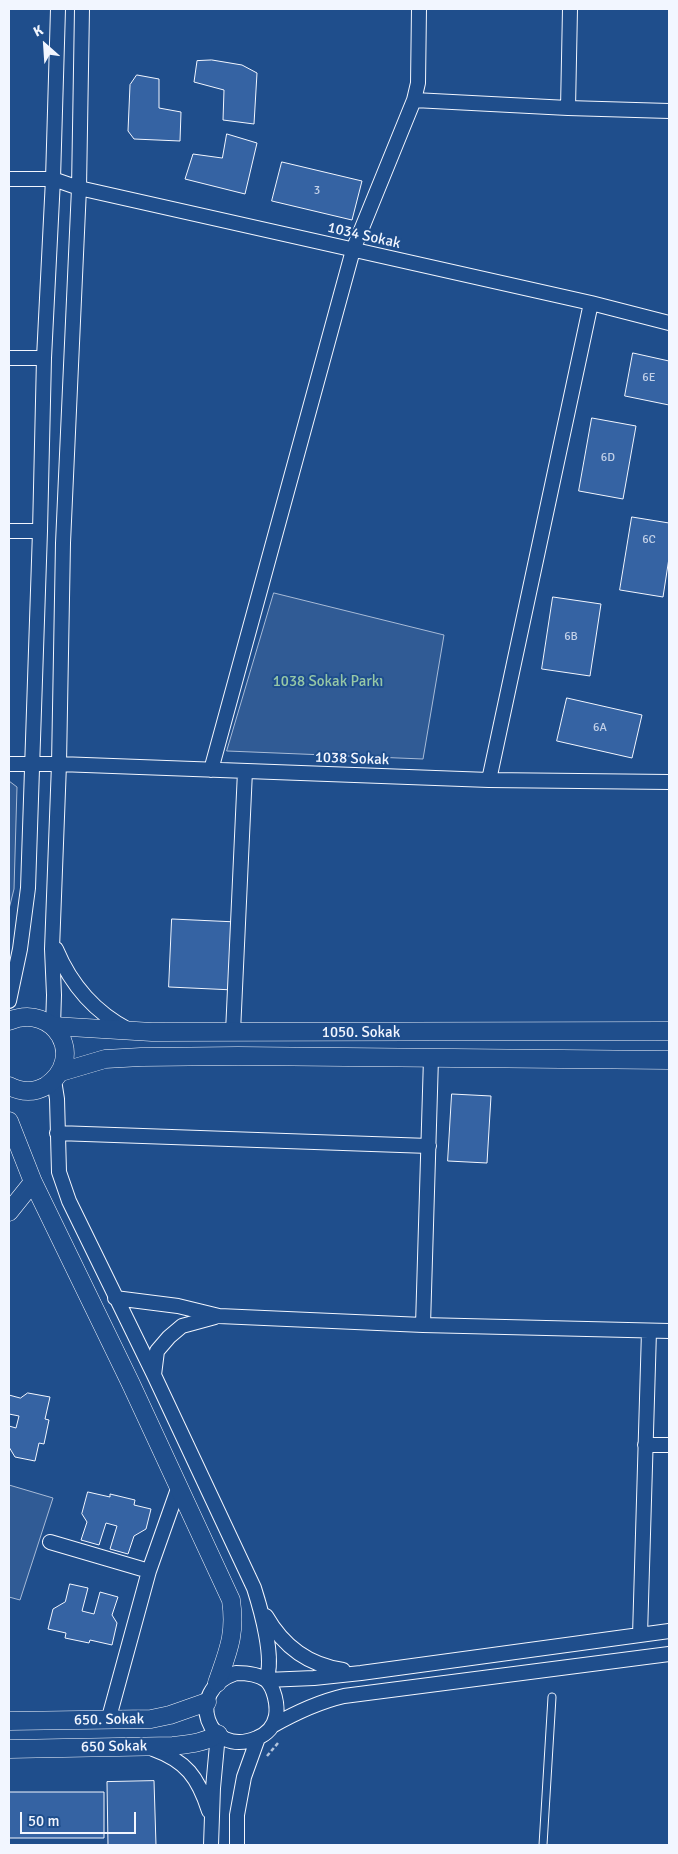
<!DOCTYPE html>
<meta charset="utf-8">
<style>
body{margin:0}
#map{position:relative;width:678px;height:1854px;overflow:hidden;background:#1f4e8c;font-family:Signika,sans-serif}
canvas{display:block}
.frame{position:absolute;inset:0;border:10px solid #f2f6ff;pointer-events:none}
.north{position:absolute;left:20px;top:20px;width:50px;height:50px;-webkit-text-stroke:4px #1f4e8c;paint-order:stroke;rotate:334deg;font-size:14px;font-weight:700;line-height:20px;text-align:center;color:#f2f6ff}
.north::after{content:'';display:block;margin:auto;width:18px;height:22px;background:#f2f6ff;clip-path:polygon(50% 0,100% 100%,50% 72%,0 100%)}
.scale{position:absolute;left:20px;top:1812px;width:116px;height:22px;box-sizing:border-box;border:2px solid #f2f6ff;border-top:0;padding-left:6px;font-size:15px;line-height:18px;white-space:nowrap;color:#f2f6ff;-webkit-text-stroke:4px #1f4e8c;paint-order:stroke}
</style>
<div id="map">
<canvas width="678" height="1854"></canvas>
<div class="frame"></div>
<div class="north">K</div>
<div class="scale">50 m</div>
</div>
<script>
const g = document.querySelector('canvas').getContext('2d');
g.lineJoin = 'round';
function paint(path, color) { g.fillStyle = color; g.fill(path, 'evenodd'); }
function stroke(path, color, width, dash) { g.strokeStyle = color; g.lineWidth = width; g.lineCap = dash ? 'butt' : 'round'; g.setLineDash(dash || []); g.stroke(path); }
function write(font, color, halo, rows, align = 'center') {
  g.font = font + ' Signika,sans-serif'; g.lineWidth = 4; g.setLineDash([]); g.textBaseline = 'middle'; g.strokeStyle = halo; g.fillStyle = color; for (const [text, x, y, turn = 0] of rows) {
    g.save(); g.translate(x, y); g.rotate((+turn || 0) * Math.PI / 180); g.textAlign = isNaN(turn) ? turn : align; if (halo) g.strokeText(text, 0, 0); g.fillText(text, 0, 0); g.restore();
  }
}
const green = new Path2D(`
 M274,593l170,42 -21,124 -196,-8z
 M9,781l8,6 -3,102 -5,20z
 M9,1485l44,13 -33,102 -11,-3z`);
const building = new Path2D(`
 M212,60l30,5 15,8 -3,51 -31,-4 1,-30 -30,-8 3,-21z
 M137,75l22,4v29l22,4 -1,29 -46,-2 -6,-8 2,-46z
 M227,134l30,9 -12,51 -60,-15 8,-25 29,4z
 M282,162l80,19 -10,39 -80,-19z
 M633,353l36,8v44l-44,-9z
 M592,418l44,8 -13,73 -44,-8z
 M632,517l37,6v35l-6,39 -43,-7z
 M553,597l48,7 -11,72 -48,-7z
 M567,698l75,17 -10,43 -75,-17z
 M172,919l65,3 -3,68 -65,-3z
 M452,1094l39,2 -4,67 -39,-2z
 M28,1393l22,4 -5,22 4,1 -5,24 -5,-1 -4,18 -20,-4 -6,-10v-21l7,2 3,-12 -10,-2v-19l11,3z
 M88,1492l22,5v-3l25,6 -1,5 17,4 -5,20 -12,7 -6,18 -18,-5 7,-23 -11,-3 -7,22 -18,-5 6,-18 -5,-8z
 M70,1584l18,4 -6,23 12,3 6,-22 18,5 -6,18 5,8 -5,22 -22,-5 -1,3 -24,-5 1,-5 -18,-4 5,-20 12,-7z
 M154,1781l2,64h-48l-1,-63z
 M9,1792h95v46h-95z`);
const path = new Path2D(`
 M267,1756l11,-13`);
const service = new Path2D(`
 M543,1845l9,-148`);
const minor = new Path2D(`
 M414,100l154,8 101,3
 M568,108l2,-99
 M9,179h44l26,9 512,115 78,20
 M9,358h35
 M9,531h31
 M9,764h50l430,16 180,2
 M211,770l142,-520 61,-150 4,-17 1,-74
 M489,780l102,-477
 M56,949c15,36 38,63 73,81
 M9,1001l11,-52 8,-61 12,-357 4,-173 9,-179 5,-170
 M53,1026l1,-31 -2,-46 7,-185 4,-221 16,-355 3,-179
 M233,1032l12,-261
 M54,1080l3,19 2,73 10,29 85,174 100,213c7,22 21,71 12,92l48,-2 47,-5 308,-42
 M57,1133l372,13
 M115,1298l63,8 41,10 204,9 246,6
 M423,1325l8,-267
 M154,1375l3,-24 12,-14 13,-11 33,-9
 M645,1445h24
 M50,1542l99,29
 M266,1616c17,30 42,49 77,54
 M640,1635l9,-304
 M236,1673c9,0 22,1 30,7 8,7 12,25 10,36 -2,10 -9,18 -19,22 -49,21 -74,-47 -21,-65z
 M108,1721l41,-150 30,-85
 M272,1726c23,-13 46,-24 72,-30l325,-42
 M153,1749c33,12 45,28 56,62
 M211,1845l2,-57 5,-54
 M237,1845v-30l7,-38 14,-39`);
const tertiary = new Path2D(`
 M9,1021c46,-19 78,37 37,65 -12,7 -25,6 -37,0
 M53,1026l99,6 517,-1
 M61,1072l44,-13 36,-2 97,-1 431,4
 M9,1121l24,61 98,202 100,216c5,35 -3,51 -14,83
 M9,1212l24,-30
 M9,1721l142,-2 19,-4 37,-13
 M9,1749l164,-3c16,-2 31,-3 45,-12`);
const numberNames = [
 ["3",317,191],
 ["6E",649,378],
 ["6D",608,458],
 ["6C",649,540],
 ["6B",571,637],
 ["6A",600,728]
];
const streetNames = [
 ["1034 Sokak",364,236,13],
 ["1038 Sokak",352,759,2],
 ["1050. Sokak",361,1033],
 ["650. Sokak",109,1720,-1],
 ["650 Sokak",114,1747,-1]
];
const parkNames = [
 ["1038 Sokak Parkı",328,682]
];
paint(green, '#305b95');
stroke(green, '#a8bbd7', 1);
paint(building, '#3563a3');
stroke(building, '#f2f6ff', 1);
stroke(service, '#f2f6ff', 9);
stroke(minor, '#f2f6ff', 16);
stroke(tertiary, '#f2f6ff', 19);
stroke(path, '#b3c4dc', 2.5, [4, 2.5]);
stroke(service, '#1f4e8c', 7);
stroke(minor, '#1f4e8c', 14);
stroke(tertiary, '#1f4e8c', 18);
write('12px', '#c3d1e8', null, numberNames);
write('15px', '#f2f6ff', '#1f4e8c', streetNames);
write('15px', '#97c8a6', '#1f4e8c', parkNames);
</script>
